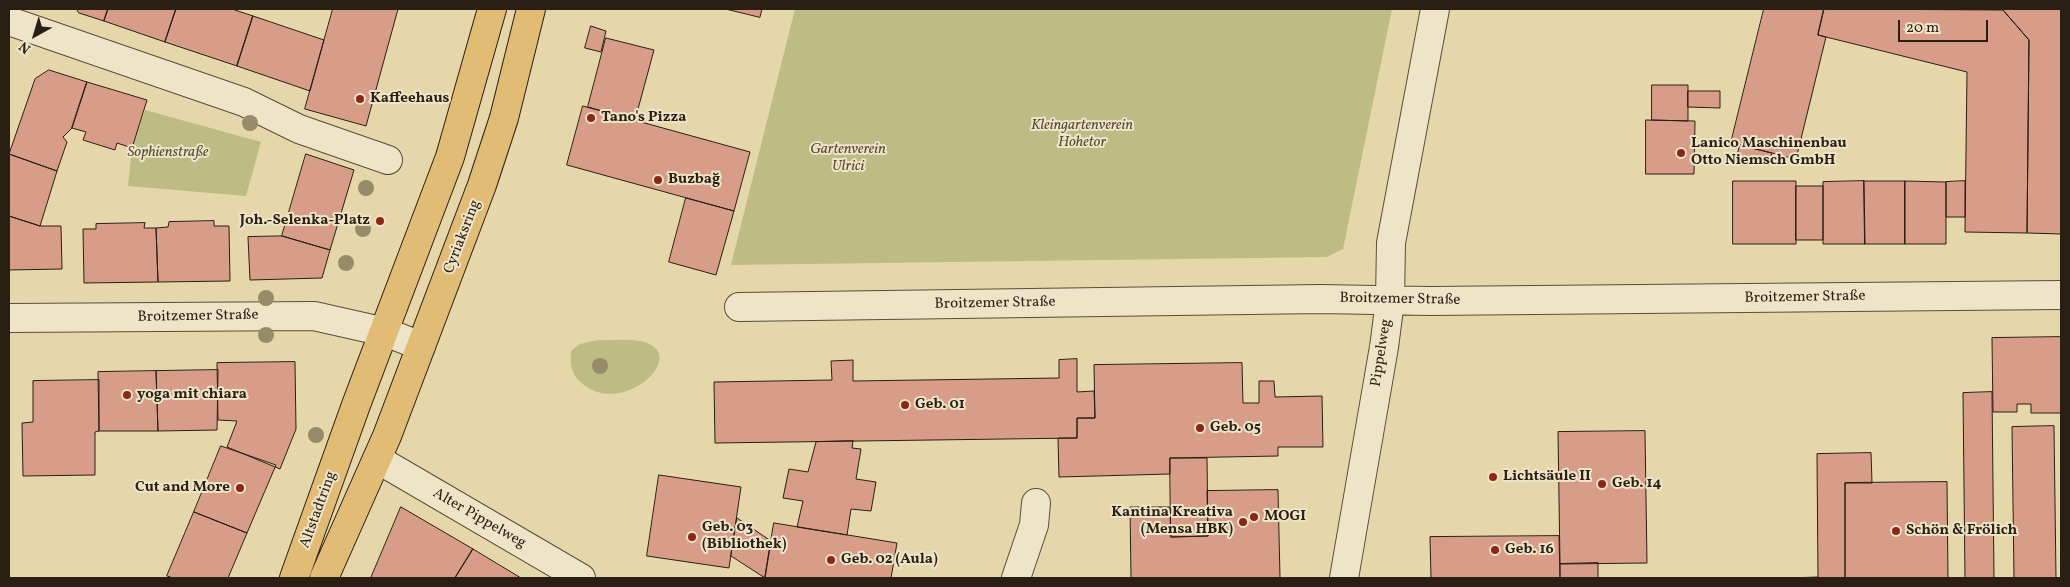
<!DOCTYPE html>
<meta charset="utf-8">
<style>
body{margin:0}
#map{position:relative;width:2070px;height:587px;overflow:hidden;background:#e5d7aa;font-family:Vollkorn,serif}
canvas{display:block}
.frame{position:absolute;inset:0;border:10px solid #2a1f13;pointer-events:none}
.north{position:absolute;left:10px;top:10px;width:50px;height:50px;-webkit-text-stroke:4px #eee5c8;paint-order:stroke;rotate:219deg;font-size:14px;font-weight:700;line-height:20px;text-align:center;color:#2a1f13}
.north::after{content:'';display:block;margin:auto;width:18px;height:22px;background:#2a1f13;clip-path:polygon(50% 0,100% 100%,50% 72%,0 100%)}
.scale{position:absolute;left:1898px;top:20px;width:90px;height:22px;box-sizing:border-box;border:2px solid #2a1f13;border-top:0;padding-left:6px;font-size:15px;line-height:18px;white-space:nowrap;color:#2a1f13;-webkit-text-stroke:4px #eee5c8;paint-order:stroke}
</style>
<div id="map">
<canvas width="2070" height="587"></canvas>
<div class="frame"></div>
<div class="north">N</div>
<div class="scale">20 m</div>
</div>
<script>
const g = document.querySelector('canvas').getContext('2d');
g.lineJoin = 'round';
function paint(path, color) { g.fillStyle = color; g.fill(path, 'evenodd'); }
function stroke(path, color, width, dash) { g.strokeStyle = color; g.lineWidth = width; g.lineCap = dash ? 'butt' : 'round'; g.setLineDash(dash || []); g.stroke(path); }
function write(font, color, halo, rows, align = 'center') {
  g.font = font + ' Vollkorn,serif'; g.lineWidth = 4; g.setLineDash([]); g.textBaseline = 'middle'; g.strokeStyle = halo; g.fillStyle = color; for (const [text, x, y, turn = 0] of rows) {
    g.save(); g.translate(x, y); g.rotate((+turn || 0) * Math.PI / 180); g.textAlign = isNaN(turn) ? turn : align; if (halo) g.strokeText(text, 0, 0); g.fillText(text, 0, 0); g.restore();
  }
}
const green = new Path2D(`
 M795,9h597l-49,240 -16,8 -596,8z
 M145,110l116,32 -15,54 -118,-10 4,-38z
 M598,340c16,1 39,-3 53,5 30,16 -25,67 -64,42 -15,-10 -17,-19 -16,-36l9,-7z`);
const building = new Path2D(`
 M77,9h31l-4,12 -25,-8z
 M108,9h68l-11,33 -61,-21z
 M176,9h56l21,7 -16,50 -72,-24z
 M333,9h65l-32,117 -61,-17z
 M726,9h36l-2,8z
 M1764,9h60l-6,26 8,2 -30,122 -65,-16z
 M1824,9l179,1 26,30 -2,193 -62,-1 2,-160 -149,-37z
 M1997,9h64v225l-34,-1 2,-193 -26,-30z
 M253,16l71,24 -14,51 -73,-25z
 M591,26l15,5 -5,21 -16,-4z
 M606,38l48,12 -19,70 -47,-13z
 M49,70l38,12 -15,46 -9,9 4,5 -10,29 -48,-17 26,-75z
 M87,82l60,18 -15,48 -15,-5 -2,7 -32,-10 3,-8 -14,-4z
 M1652,85h36v36l-36,-1z
 M1688,91h32v17l-32,-1z
 M583,106l167,46 -16,59 -167,-46z
 M1646,120l49,1 -1,53h-48z
 M1740,145l32,8 -3,12h-34z
 M9,154l48,17 -17,55 -31,-10z
 M306,154l48,16 -24,80 -48,-14z
 M1733,181h63v63h-63z
 M1864,181l1,63h-42v-62z
 M1864,181h41v63h-40z
 M1905,181l41,1v62h-41z
 M1965,181v36h-19v-35z
 M1796,186h27v54h-27z
 M686,198l48,13 -18,64 -47,-13z
 M9,216l31,10h21l1,43 -53,1z
 M214,221v5h15l1,55 -72,1 -2,-54 12,-1 1,-5z
 M145,223l-1,5h12l2,54 -74,1 -1,-54h13v-5z
 M282,236l48,14 -8,28 -72,2 -2,-43z
 M2061,337v76h-30v-9h-14v8h-24l-1,-74z
 M1077,359v33l17,-1 1,27h-18v20l-362,5 -1,-61 118,-2 -1,-19 22,-1v21l206,-3v-18z
 M295,362l1,67 -16,40 -53,-22 10,-26 -19,-1 -1,-57z
 M1242,363l1,40h16v-22h15l1,16 47,-1 1,51h-45v9l-108,2v16l-111,3 -1,-39h19v-20h18l-1,-53z
 M218,370l-1,60 -59,1 -2,-60z
 M156,371l2,60h-59l-1,-59z
 M99,380v51l-4,1v43l-72,1 -1,-53 11,-1v-41z
 M1992,392l2,186h-29l-2,-185z
 M2054,426l2,152h-42l-2,-151z
 M1645,431l2,132 -87,1 -2,-132z
 M853,441l-1,7 9,1 -5,30 20,3 -5,29 -20,-2 -4,26 -50,-8 6,-26 -20,-3 6,-29 19,3 8,-30z
 M221,446l55,19 -29,68 -53,-21z
 M1871,453l1,30h-27v95h-57l30,-1 -1,-123z
 M1170,458h37l1,78 -37,1z
 M659,475l82,12 -12,81 -82,-12z
 M1947,482l1,96h-103v-95z
 M1278,490l2,88h-149l-1,-71h40l1,30 37,-1 -1,-45z
 M401,507l72,42 -18,29h-84z
 M194,512l53,21 -19,45h-55l-6,-2z
 M737,518l34,23 -6,37 -34,-22z
 M774,523l123,20 -6,35h-126z
 M1559,536l1,42h-129l-1,-41z
 M473,549l48,29h-66z
 M1598,563v15h-38v-14z`);
const minor = new Path2D(`
 M9,21l235,81 55,27 89,31
 M739,307l582,-8 109,2 631,-6
 M9,318l305,-2 71,16 36,14
 M377,459l204,119
 M1016,578l18,-53 2,-22
 M1344,578l40,-231 6,-46 1,-58 44,-234`);
const major = new Path2D(`
 M294,578l62,-173 94,-248 42,-148
 M324,578l63,-142 95,-251 22,-67 27,-109`);
const trees = [
 [250,123],
 [366,188],
 [363,229],
 [346,263],
 [266,298],
 [266,335],
 [600,366],
 [316,435]
];
const markers = [
 [360,99,5,"#8f2418"],
 [591,118,5,"#8f2418"],
 [1681,153,5,"#8f2418"],
 [658,180,5,"#8f2418"],
 [380,221,5,"#8f2418"],
 [127,395,5,"#8f2418"],
 [905,405,5,"#8f2418"],
 [1200,428,5,"#8f2418"],
 [1493,477,5,"#8f2418"],
 [1602,484,5,"#8f2418"],
 [240,488,5,"#8f2418"],
 [1254,517,5,"#8f2418"],
 [1243,522,5,"#8f2418"],
 [1896,531,5,"#8f2418"],
 [692,537,5,"#8f2418"],
 [1495,550,5,"#8f2418"],
 [831,560,5,"#8f2418"]
];
const poiNames = [
 ["Kaffeehaus",370,99],
 ["Tano's Pizza",601,118],
 ["Lanico Maschinenbau",1691,144],
 ["Otto Niemsch GmbH",1691,161],
 ["Buzbağ",668,180],
 ["Joh.-Selenka-Platz",370,221,"right"],
 ["yoga mit chiara",137,395],
 ["Geb. 01",915,405],
 ["Geb. 05",1210,428],
 ["Lichtsäule II",1503,477],
 ["Geb. 14",1612,484],
 ["Cut and More",230,488,"right"],
 ["Kantina Kreativa",1233,513,"right"],
 ["(Mensa HBK)",1233,530,"right"],
 ["MOGI",1264,517],
 ["Geb. 03",702,528],
 ["(Bibliothek)",702,545],
 ["Schön & Frölich",1906,531],
 ["Geb. 16",1505,550],
 ["Geb. 02 (Aula)",841,560]
];
const parkNames = [
 ["Kleingartenverein",1082,126],
 ["Hohetor",1082,143],
 ["Gartenverein",848,150],
 ["Ulrici",848,167],
 ["Sophienstraße",168,153]
];
const streetNames = [
 ["Cyriaksring",463,237,-69],
 ["Broitzemer Straße",1805,298,-1],
 ["Broitzemer Straße",1400,300,1],
 ["Broitzemer Straße",995,304,-1],
 ["Broitzemer Straße",198,317,-1],
 ["Pippelweg",1382,353,-81],
 ["Altstadtring",319,510,-70],
 ["Alter Pippelweg",479,519,30]
];
paint(green, '#bcbc84');
paint(building, '#d79d89');
stroke(building, '#2a1f13', 1);
stroke(minor, '#594d39', 30);
stroke(major, '#2a1f13', 30);
stroke(minor, '#eee5c8', 28);
stroke(major, '#e2bc75', 28);
g.fillStyle = '#968c6a';
for (const [x, y] of trees) { g.beginPath(); g.arc(x, y, 8, 0, 2 * Math.PI); g.fill(); }
for (const [x, y, r, color] of markers) { const dot = new Path2D(); dot.arc(x, y, r, 0, 2 * Math.PI); g.fillStyle = color; g.fill(dot); stroke(dot, '#eee5c8', 2); }
write('bold 15px', '#2a1f13', '#eee5c8', poiNames, 'left');
write('italic 15px', '#564e35', '#eee5c8', parkNames);
write('15px', '#2a1f13', '#eee5c8', streetNames);
</script>
